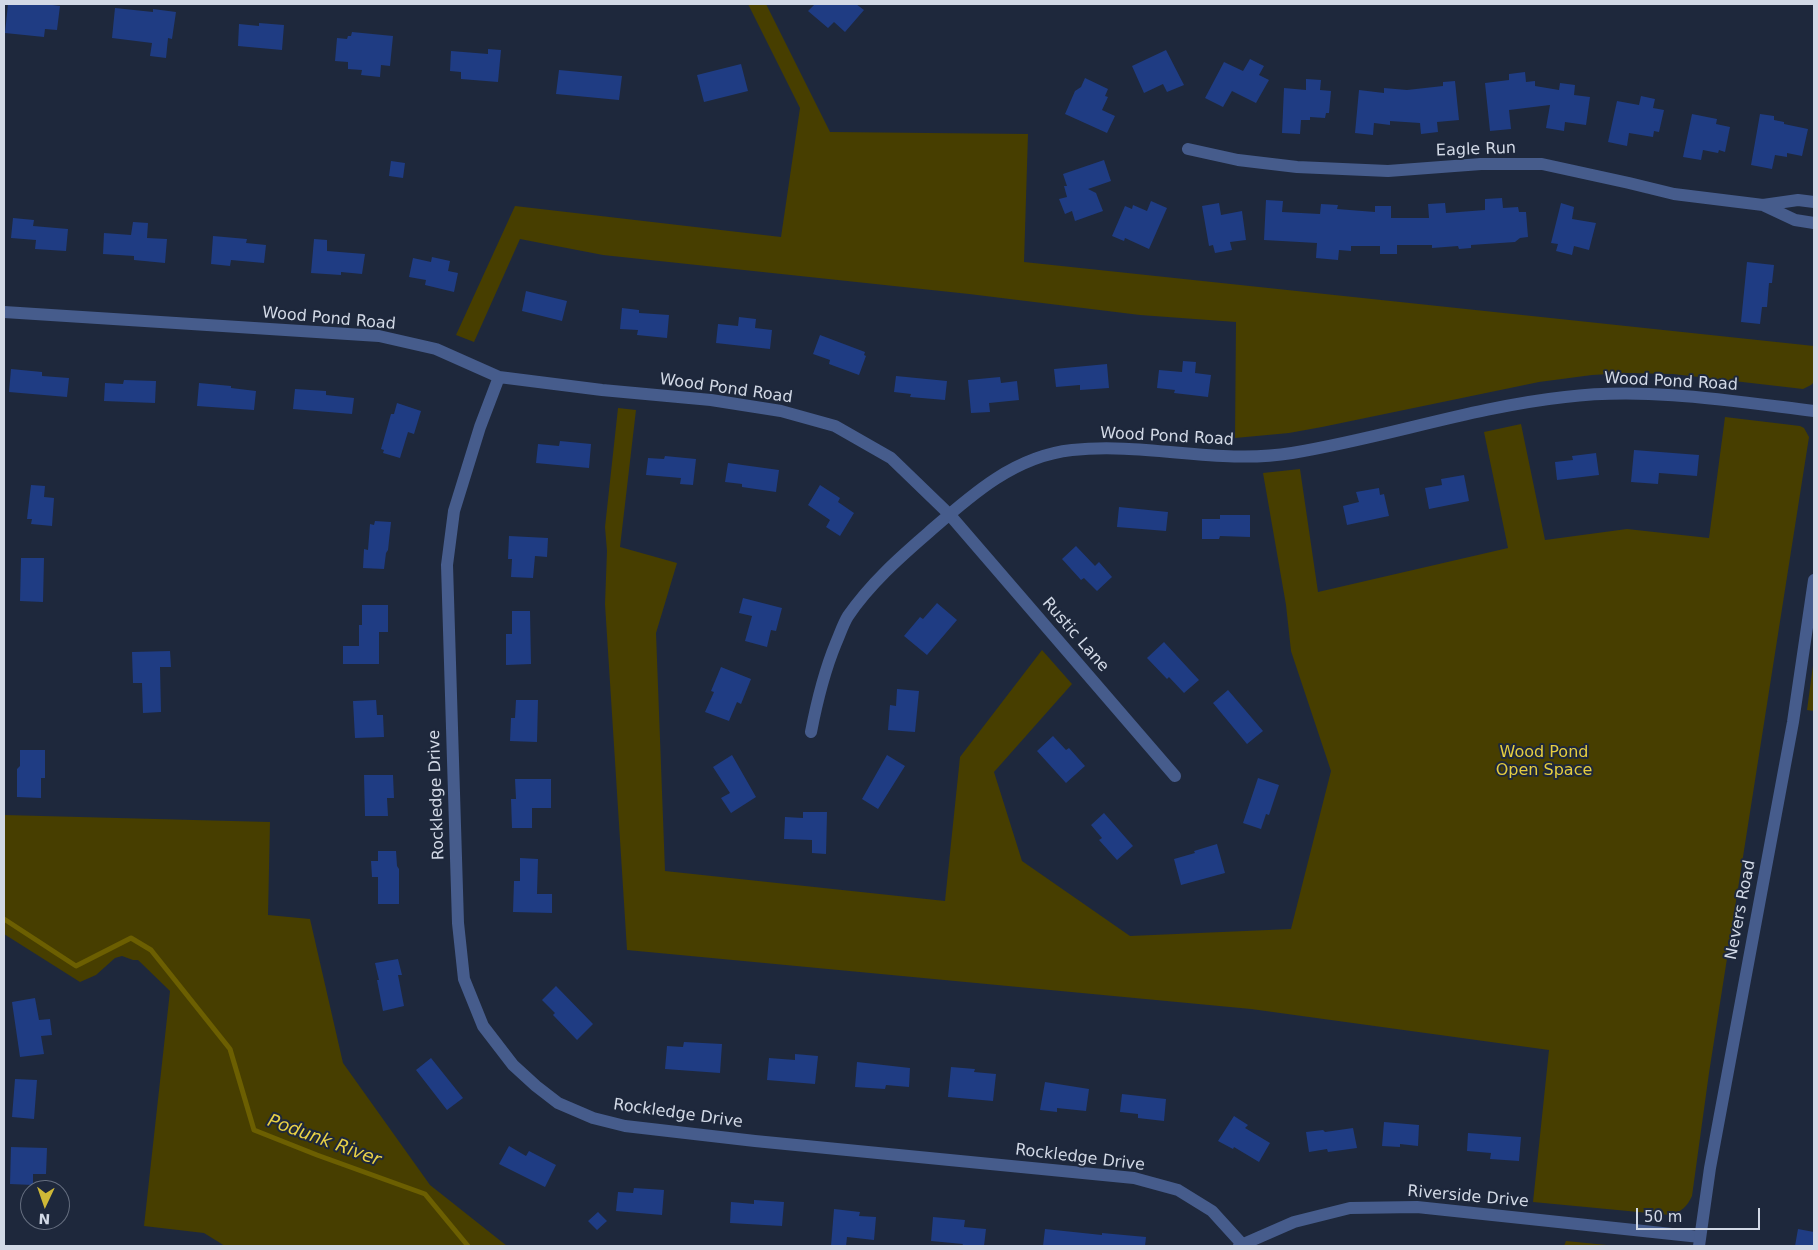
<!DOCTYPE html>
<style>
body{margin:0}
#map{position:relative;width:1818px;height:1250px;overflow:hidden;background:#1e283c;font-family:"DejaVu Sans",sans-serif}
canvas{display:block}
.frame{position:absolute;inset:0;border:5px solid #d2d9e6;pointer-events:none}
.north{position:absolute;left:20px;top:1180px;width:50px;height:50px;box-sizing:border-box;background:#1e283c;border:1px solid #666f80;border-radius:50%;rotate:183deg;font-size:14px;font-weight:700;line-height:20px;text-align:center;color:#d2d9e6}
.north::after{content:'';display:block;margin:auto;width:18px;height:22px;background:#ceb837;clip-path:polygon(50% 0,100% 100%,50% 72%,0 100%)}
.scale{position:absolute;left:1636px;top:1208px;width:124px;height:22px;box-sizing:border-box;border:2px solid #d2d9e6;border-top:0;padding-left:6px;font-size:15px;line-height:18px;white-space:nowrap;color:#d2d9e6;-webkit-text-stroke:4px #1e283c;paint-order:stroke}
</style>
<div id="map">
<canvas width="1818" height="1250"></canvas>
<div class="frame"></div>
<div class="north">N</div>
<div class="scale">50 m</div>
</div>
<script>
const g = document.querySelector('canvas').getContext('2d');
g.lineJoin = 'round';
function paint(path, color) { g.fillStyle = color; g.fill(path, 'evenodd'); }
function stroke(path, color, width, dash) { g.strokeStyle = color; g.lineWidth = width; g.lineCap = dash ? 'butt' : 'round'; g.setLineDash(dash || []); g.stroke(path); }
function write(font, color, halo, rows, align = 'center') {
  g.font = font + ' "DejaVu Sans",sans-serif'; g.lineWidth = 4; g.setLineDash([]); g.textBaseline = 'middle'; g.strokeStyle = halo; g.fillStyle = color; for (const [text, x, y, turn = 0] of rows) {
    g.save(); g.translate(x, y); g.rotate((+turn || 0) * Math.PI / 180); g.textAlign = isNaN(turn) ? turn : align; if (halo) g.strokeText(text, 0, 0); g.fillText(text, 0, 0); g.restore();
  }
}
const green = new Path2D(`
 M748,4h18l64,128 198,2 -4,128 790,84v36l-3,3 -8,4 -130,-15 -45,-1 -36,2 -53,7 -217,45 -33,6 -54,5 1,-116 -96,-7 -171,-21 -366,-39 -83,-16 -46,103 -18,-7 59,-129 266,31 19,-129z
 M618,408l18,2 -16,137 57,16 -21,70 9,238 280,30 15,-144 82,-107 30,34 -78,88 28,89 108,75 161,-7 40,-158 -40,-120 -5,-46 -23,-132 37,-4 18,123 190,-44 -24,-116 37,-8 24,116 82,-11 82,9 16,-121 75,9 4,2 5,9 -100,636 -17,123c-5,11 -11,16 -22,19l-137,-13 16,-152 -298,-41 -624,-59 -22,-346 2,-53 -2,-24z
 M1814,658v53l-7,-1z
 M4,815l266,7 -2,93 42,4 33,144 87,122 77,61h-282l-21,-13 -60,-7 26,-235 -32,-31h-5l-11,-4 -7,2 -19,17 -16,7 -76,-48z
 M1566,1241l51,5h-53z`);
const stream = new Path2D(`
 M4,919l72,47 55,-28 20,12 79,99 24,81 63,25 108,39 43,52`);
const building = new Path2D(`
 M8,4h37l15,2 -3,24 -12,-1 -1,8 -39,-4z
 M815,4h41l8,6 -19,22 -11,-10 -6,6 -20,-17z
 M115,8l38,4v-3l23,3 -4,27 -4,-1 -2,20 -16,-2 2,-13 -40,-5z
 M259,23l25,2 -2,25 -44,-4 1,-22 20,2z
 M352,32l41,4 -3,30 -9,-1 -1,12 -19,-2 1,-5 -14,-1v-7l-13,-1 2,-23 10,1 1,-3h3z
 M488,49l13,1 -3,32 -37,-3v-7l-11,-1 1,-20 37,3z
 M1166,50l18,35 -17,7 -4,-8 -19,9 -12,-27z
 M1250,59l14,7 -5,9 10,5 -13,23 -24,-12 -9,16 -18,-9 19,-36 19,9z
 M741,64l7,27 -44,11 -7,-27z
 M559,70l63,6 -3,24 -63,-6z
 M1525,72l1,10 9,-1v5l24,4 1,-7 15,2 -1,10 16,2 -4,28 -21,-3 -1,9 -18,-3 4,-23 -41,5 2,19 -21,2 -5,-48 24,-3v-6z
 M1085,78l23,11 -3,7 3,1 -6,13 13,6 -8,17 -42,-19 10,-23 6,-4z
 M1306,79l15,1 -1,10 11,1 -2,22h-3l-1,5 -15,-1v3h-9l-1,14 -18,-1 2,-45 22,2z
 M1455,81l4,39 -22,2 1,10 -17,2 -1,-11 -30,-2v4l-16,-2 -1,12 -18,-2 4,-43 25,3v-5l23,2 36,-4v-4z
 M1641,96l14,3 -2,9 11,2 -5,22 -5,-1 -1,6 -24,-4 -2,13 -19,-4 9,-41 22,4z
 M1692,114l25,5 -1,5 14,3 -5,25 -6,-2 -1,3 -15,-3 -2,10 -18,-3z
 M1760,114l14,2v4l10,2v2l24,5 -6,27 -15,-3v4l-12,-2 -3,14 -21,-4z
 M1104,160l7,21 -23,8 8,4 7,18 -28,10 -3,-10 -7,3 -6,-15 8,-2 -3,-11h3l-4,-12z
 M391,161l14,2 -2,15 -14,-2z
 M1502,198l1,10 15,-1 1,5h7l2,25 -8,1 -5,4 -44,3v3l-12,1 -1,-3 -26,2v-3h-35v9h-17v-8h-29v5l-12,-1 -1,10 -22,-2 1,-15 -53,-3 2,-40 17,1 -1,11 38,2 1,-10 17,1 -1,4 38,3v-6h16v12h38l-1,-14 17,-1 1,10 39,-3v-11z
 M1151,201l16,7 -18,41 -24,-11 -1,3 -12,-5 13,-30 7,3 1,-4 14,6z
 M1219,203l2,12 21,-4 4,29 -16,2 2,8 -17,3 -2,-8 -4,1 -7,-40z
 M1561,203l13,4 -2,12 24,4 -7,27 -15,-4 -2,9 -16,-4 2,-7 -7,-1z
 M13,218l21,2 -1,6 35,3 -2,22 -31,-2 1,-9 -25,-2z
 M133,222l15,1 -1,15 20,1 -2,24 -31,-3v-4l-31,-2 1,-21 27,2z
 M213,236l34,3 -1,4 20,2 -2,18 -33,-3 -1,6 -19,-2z
 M314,239l13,1v11l38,3 -3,20 -21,-2v3l-30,-2z
 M432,257l18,4 -2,10 10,2 -4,19 -29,-7 1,-5 -17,-3 4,-19 18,4z
 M1747,262l27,3 -2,18h-3l-2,24h-5l-2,17 -19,-2z
 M526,291l41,10 -5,20 -40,-10z
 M622,308l17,2v3l30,2 -2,23 -30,-3 1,-5 -18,-1z
 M739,317l17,2 -1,9 17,2 -2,19 -54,-6 2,-19 20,2z
 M820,335l45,17 -1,3 2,1 -7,19 -30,-11 1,-4 -17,-6z
 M1183,361l13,1 -1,11 16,2 -3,22 -34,-4 1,-3 -18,-2 2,-18 23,2z
 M1107,364l2,24 -29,2v-5l-24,2 -2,-18z
 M11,369l31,3v4l27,2 -2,19 -58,-5z
 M896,376l51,5 -2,19 -35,-3 1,-3 -17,-2z
 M1000,377l1,6 16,-2 2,19 -30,3 1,9 -19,1 -3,-33z
 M124,380l32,1 -1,22 -51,-2 1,-18 18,1z
 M199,383l32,3v2l25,3 -2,19 -57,-4z
 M295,389l31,2v4l28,3 -2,16 -59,-5z
 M397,403l24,8 -7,23 -6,-2 -8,26 -17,-5 1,-3 -3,-1 10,-35h3z
 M560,441l31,3 -2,24 -53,-5 2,-19 21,2z
 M1634,450l65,5 -2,21 -38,-3 -1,11 -27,-2z
 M1596,453l3,22 -42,5 -2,-18 18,-2 -1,-4z
 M665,456l31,3 -3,26 -13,-1 1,-6 -35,-3 2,-17 16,1z
 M728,463l51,7 -3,22 -34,-5v-3l-17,-2z
 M1464,475l5,26 -40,8 -4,-21 17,-3 -1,-6z
 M31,485l14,1 -1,11 10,1 -2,28 -21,-2 1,-5h-5z
 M820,485l20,13 -2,4 16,11 -14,23 -14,-9 4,-7 -22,-15z
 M1379,488l1,7 4,-1 5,22 -42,9 -4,-19 16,-4 -3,-10z
 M1119,507l49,5 -2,19 -49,-4z
 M1220,515h30v22l-30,-1 -1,3h-17v-20h18z
 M375,521l16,1 -3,28 -2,3 -2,16 -21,-1 1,-19 4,1 2,-26 4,1z
 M509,536l39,2 -1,19 -12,-1 -2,22 -22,-1 1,-18h-4z
 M1076,546l19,20 4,-4 13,15 -15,14 -13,-13 -3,2 -19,-21z
 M21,558h23l-1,44 -23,-1z
 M743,598l39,10 -6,23 -5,-1 -4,17 -22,-6 7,-25 -13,-3z
 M937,603l20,17 -30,35 -23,-19 16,-19 3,2z
 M362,605h26v27h-9v32h-36v-18h16v-21h3z
 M512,611h18l1,53 -25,1v-31h6z
 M1164,642l35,38 -15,13 -15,-16 -2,2 -20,-21z
 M170,651l1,16h-11l1,45 -18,1 -1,-30h-9l-1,-31z
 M721,667l30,12 -10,25 -4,-2 -8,19 -24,-9 9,-20 -3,-1z
 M897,689l22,2 -4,41 -27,-2 2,-25 6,1z
 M1228,690l35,41 -16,13 -34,-41z
 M376,700l1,15h6l1,22 -29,1 -2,-37z
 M516,700h22l-1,42 -27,-1 1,-23h4z
 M1053,736l13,14 3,-2 16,18 -19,17 -29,-32z
 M20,750h25v28h-4v20l-24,-1v-28l3,-3z
 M732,755l24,42 -25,16 -10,-15 9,-5 -17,-26z
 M887,755l18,11 -27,43 -16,-10z
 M364,775h29l1,23h-7l1,18h-23z
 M1258,778l21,7 -10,30 -3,-1 -5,15 -18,-6z
 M515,779h36v29h-19v20h-20l-1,-29h5z
 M803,812h24l-1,42 -14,-1v-13l-28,-1 1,-22 18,1z
 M1104,813l29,33 -16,14 -18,-20 3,-2 -11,-13z
 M1217,844l8,29 -44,12 -7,-26 21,-6 -1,-2z
 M378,851h18l1,15 2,3v35h-21v-27h-6l-1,-16h7z
 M520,858l18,1 -1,35h15v19l-39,-1 1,-31h6z
 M398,959l4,16h-4l6,31 -21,5 -6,-31h2l-4,-17z
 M556,986l37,38 -16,16 -24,-25 2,-2 -13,-13z
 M35,998l4,22 11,-1 2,16 -11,1 3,18 -24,3 -8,-55z
 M684,1042l38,2 -2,29 -55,-4 2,-23 16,1z
 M795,1054l23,2 -3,28 -48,-4 2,-22 26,2z
 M431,1058l32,40 -16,12 -31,-40z
 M857,1062l53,6 -1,19 -23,-2 -1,4 -30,-2z
 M951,1067l24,2 -1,3 22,2 -3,27 -45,-4z
 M15,1079l22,1 -3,39 -22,-2z
 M1045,1082l44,7 -3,22 -29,-3v4l-17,-2z
 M1122,1094l44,5 -2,22 -26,-3v-4l-18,-2z
 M1234,1116l14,9 -3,3 25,15 -11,19 -25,-15 -1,2 -15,-8z
 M1384,1122l35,3 -1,21 -18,-2v3l-18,-1z
 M1353,1128l4,20 -29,4 -1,-3 -18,3 -3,-20 17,-2 2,2z
 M1468,1133l53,4 -2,24 -29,-2 1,-6 -24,-2z
 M509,1146l17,10 3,-5 27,14 -11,22 -46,-23z
 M11,1147l36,1 -1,26h-13v11l-23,-1z
 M634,1188l30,2 -2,25 -46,-4 2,-19 15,1z
 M754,1200l30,2 -2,24 -52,-3 1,-21 23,2z
 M834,1209l26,3 -1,4 17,1 -2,23 -27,-3 -1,9h-15z
 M598,1212l9,9 -10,9 -9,-9z
 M933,1217l32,3 -1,7 22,2 -2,17h-22l1,-2 -32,-3z
 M1045,1229l57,6v-2l44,4 -1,9h-102z
 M1798,1229l16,3v14h-19z`);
const minor = new Path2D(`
 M1188,149l50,11 59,7 91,4 93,-7h61l87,19 45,11 89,11 35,-5 16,2
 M1763,205l32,15 19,3
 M4,312l375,24 57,13 63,28 103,13 109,10 70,11 54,15 56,32 58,56 226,262
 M499,377l-19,50 -26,84 -7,54 11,358 6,56 19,47 30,39 23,21 22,17 35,15 32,8 130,15 379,37 44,12 34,21 30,33
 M811,732c6,-31 13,-60 25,-89 4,-9 7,-19 12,-27 22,-32 51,-58 80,-83 42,-37 86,-77 144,-83 74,-8 147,15 220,3 92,-15 181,-46 273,-56 83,-10 167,4 249,14
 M1239,1246l55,-24 56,-14 67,-1 283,30`);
const tertiary = new Path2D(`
 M1699,1246l11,-78 83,-446 21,-142`);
const streetNames = [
 ["Eagle Run",1476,150,-2],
 ["Wood Pond Road",329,319,5],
 ["Wood Pond Road",1671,382,3],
 ["Wood Pond Road",726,389,8],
 ["Wood Pond Road",1167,437,3],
 ["Rustic Lane",1075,635,49],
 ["Rockledge Drive",437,795,-92],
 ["Nevers Road",1741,910,-79],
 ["Rockledge Drive",678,1114,8],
 ["Rockledge Drive",1080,1158,7],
 ["Riverside Drive",1468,1197,5]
];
const parkNames = [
 ["Wood Pond",1544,753],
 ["Open Space",1544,771]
];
const waterNames = [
 ["Podunk River",324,1141,20]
];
paint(green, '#473e00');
stroke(stream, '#6c5f01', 5);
paint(building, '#1f3c83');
stroke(minor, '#465c8c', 12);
stroke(tertiary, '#465c8c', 12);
write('16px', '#d2d9e6', '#1e283c', streetNames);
write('16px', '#e5cd40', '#1e283c', parkNames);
write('italic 18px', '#e9d146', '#1e283c', waterNames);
</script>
